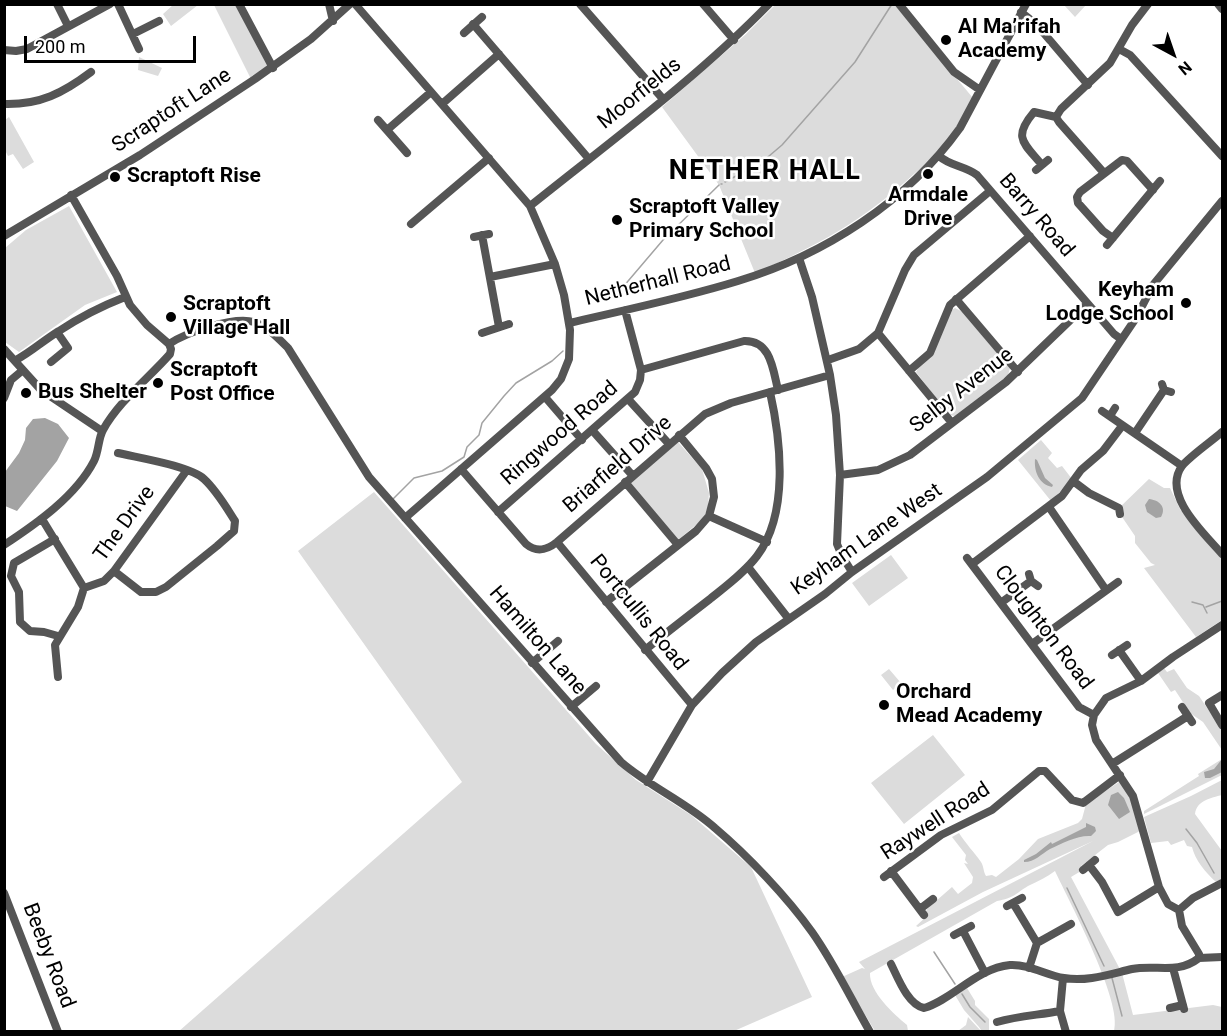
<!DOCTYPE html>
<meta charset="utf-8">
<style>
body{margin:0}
#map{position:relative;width:1227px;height:1036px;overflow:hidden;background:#fff;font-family:Roboto,sans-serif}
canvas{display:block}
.frame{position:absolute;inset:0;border:6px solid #000;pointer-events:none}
.north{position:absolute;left:1143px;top:24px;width:60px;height:60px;-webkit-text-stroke:4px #fff;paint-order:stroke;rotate:140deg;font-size:16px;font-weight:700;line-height:24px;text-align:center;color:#000}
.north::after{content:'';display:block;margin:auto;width:21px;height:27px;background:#000;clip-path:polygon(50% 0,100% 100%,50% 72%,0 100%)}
.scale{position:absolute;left:24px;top:36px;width:172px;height:27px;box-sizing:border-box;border:3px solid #000;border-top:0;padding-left:8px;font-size:18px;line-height:21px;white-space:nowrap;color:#000;-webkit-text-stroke:4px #fff;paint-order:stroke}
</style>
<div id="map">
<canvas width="1227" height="1036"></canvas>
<div class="frame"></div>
<div class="north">N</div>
<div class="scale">200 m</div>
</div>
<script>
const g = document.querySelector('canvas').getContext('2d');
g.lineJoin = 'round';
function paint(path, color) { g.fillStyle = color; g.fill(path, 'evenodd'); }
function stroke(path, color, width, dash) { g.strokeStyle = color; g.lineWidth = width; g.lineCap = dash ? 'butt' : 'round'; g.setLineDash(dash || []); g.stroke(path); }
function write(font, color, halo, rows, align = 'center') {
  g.font = font + ' Roboto,sans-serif'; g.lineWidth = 5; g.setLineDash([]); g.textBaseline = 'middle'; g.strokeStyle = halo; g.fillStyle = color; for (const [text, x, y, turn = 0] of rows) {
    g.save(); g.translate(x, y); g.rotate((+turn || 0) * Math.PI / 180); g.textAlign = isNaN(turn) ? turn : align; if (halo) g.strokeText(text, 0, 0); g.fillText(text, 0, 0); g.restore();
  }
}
const green = new Path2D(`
 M776,4l119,1 78,93c-11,19 -21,38 -35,54 -7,8 -16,15 -24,22 -50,46 -97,72 -159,99l-36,-88 -57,-78 83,-72z
 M173,5l1,-1 24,1 -27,21 -8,-12z
 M214,5h24l35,62 -20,16z
 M1064,5h22l-11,12z
 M139,57l23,11 -4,8 -20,-6z
 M9,117l25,45 -11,7 -10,-15 -5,2 -3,-6v-30z
 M69,206l48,86 -32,13 -66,47 -14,-10v-94l21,-18z
 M955,308l6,3 49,57 -2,7 -53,41 -6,-1 -33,-43 36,-62z
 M1041,440l11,13 -4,5 9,10 5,-2 10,13 -21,22 -33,-41z
 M678,442l24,27 7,24 -1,13 -4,12 -26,22 -48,-57z
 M1149,479l15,9h6l11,23 4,-2 34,47 3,-2v66l-26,17 -52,-69 11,-3 -4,-2 -16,-20v-7l-15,-22 -1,-6z
 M374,492l222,252 40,36 55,35 60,52 61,130 -78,34 -556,1 284,-250 -164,-231z
 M891,555l17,23 -39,28 -17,-23z
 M1164,668l3,4 7,-3 13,19 12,8 23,34v20l-19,-28 -13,-9 -15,-23 -4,2 -13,-19z
 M889,669l12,14 -8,7 -12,-15z
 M933,735l32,40 -61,49 -33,-41z
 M1222,759v16l-78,39v-3l55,-35 -1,-2z
 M1222,780v15c-11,3 -25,5 -27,19l27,37v28l-6,3c-10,-9 -21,-22 -24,-35l-5,-1 -3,-6 -13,5 -3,-4 -17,2 -7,-26 47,-21z
 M1119,782l8,9 17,38 -26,13 -10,3 -27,21v5l-10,6 51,96 11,42 80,-10 9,2v24h-108c9,-29 -44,-128 -59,-160 -8,6 -17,10 -27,15 -13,8 -14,12 -31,15l-127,72c-1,19 24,41 37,52l1,6h-33l-33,-54 20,-9 3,1 -6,-7 234,-121 -110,51 -65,35 -2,-1 11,-10 -1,-5 2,-3 24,-21 6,7 14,-11 1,-6 -9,-14 4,1 -3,-4 1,-5 -14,-18 7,-4c7,11 15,19 22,29 3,5 2,9 5,14l6,-1 4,2 23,-18 19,-20 40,-16 4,-4 4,-15z
 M967,988l8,13v4l14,14v11h-8l-2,-3 -15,-17 -9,-15z
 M968,1017l13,14h-23l8,-6z`);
const water = new Path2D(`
 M45,418l13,6 11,14 -12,23 -40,50 -12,-5v-34l14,-19 6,-13 1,-12 7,-9z
 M1035,459l2,1 8,18 8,7 -1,2c-13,-3 -18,-15 -17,-28z
 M1149,499c10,1 18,8 12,18l-5,1 -9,-6 -2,-7z
 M1222,759v13l-12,6h-5l-1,-6 10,-3z
 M1118,792l6,6 6,14 -11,7 -11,-14 3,-10z
 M1086,823l9,4 1,4 -5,5c-13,-1 -29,7 -41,13 -9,5 -15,13 -26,13v-2l12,-6 15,-12 1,2 34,-17z`);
const stream = new Path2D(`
 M725,182l37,-20 20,-17 73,-83 37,-58
 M721,184h1
 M623,287l40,-47 56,-55
 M393,499l21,-21 28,-7 22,-14 3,-10 12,-12 3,-12 22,-27 12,-13 36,-22 11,-10
 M1192,602l11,3 4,8
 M1206,607l16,-6
 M1186,829l11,14 17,30
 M1067,888l37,78
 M934,952l21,32
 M1112,978l10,38
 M962,994l8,13 15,15`);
const minor = new Path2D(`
 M57,4l11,22
 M118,4l21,45
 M239,4l34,64
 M329,4l4,17
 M355,4l175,202 25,58 9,31 6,35 -1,29 -8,20 -9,11 -147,128
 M580,4l83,95
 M703,4l31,36
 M899,4l55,68 26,18
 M1218,4l4,5
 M1021,12l15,12 52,61
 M473,24l116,135
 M464,33l18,-16
 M133,34l26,-13
 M1119,49l11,6 92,101
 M4,50l12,1 11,-2 83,-45
 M4,104c36,1 59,-11 87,-32
 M442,104l57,-50
 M1056,117l5,-8 49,-46 22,-38 16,-21
 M1056,117l3,5 45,51
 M378,120l29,33
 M387,130l44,-38
 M939,156c11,10 26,10 38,19l137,159 7,5
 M1042,165c-18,-22 -30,-27 -8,-53l22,5
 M1036,170l12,-10
 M71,195l46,81 13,29 17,20 22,19
 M530,206c81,-65 166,-127 239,-202
 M411,224l78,-66
 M482,235l17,92
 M4,236l136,-81 115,-76 56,-40 39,-35
 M474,237l15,-3
 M1113,238l-10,-7 -25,-28 -1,-6 3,-5 42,-32 5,1 26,29
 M1107,245l53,-64
 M799,258l13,39 18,78 6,40 4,60 -3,69 5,12 10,16
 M490,277l65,-13
 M956,299l62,73
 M569,323c56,-13 114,-25 169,-42 86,-26 169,-79 222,-153l66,-124
 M482,333l27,-9
 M878,333l74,90
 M169,344c18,-12 65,-28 85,-22 14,5 24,16 34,26l81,129 252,285c29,25 65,40 94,66 33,28 72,69 97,104 22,31 39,67 58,100
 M4,349l37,41 61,41
 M16,360c15,-8 28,-20 43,-29 21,-14 43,-25 66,-34
 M828,360l31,-11 19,-16 27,-63 9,-15 76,-64
 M51,362l17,-14 -11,-16
 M641,370l103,-29c27,-1 29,29 34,49
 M909,371l21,-18 20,-48 80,-69
 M1162,384l2,6 7,2
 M545,397l37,43
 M4,398l7,-18 12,-10
 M628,399l41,45
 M1102,411l80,55
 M1110,416l5,-8
 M592,430l41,46
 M1222,432c-10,9 -32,24 -40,34 -21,29 23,68 40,88
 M1135,433l29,-43
 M461,469l65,75c11,9 21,6 31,-2l148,-128 26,-11 99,-28
 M840,475l38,-5 32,-15 96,-73 81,-78
 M1073,481l16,12 30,15 1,6
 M625,482l53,63
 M1049,507l57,83
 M498,512l137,-120 5,-12 1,-10 -16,-60
 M709,516l58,26
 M42,519l42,69
 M55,539l-41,24 -3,13 8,16 1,30 10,9 14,1 14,4
 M557,542l135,163
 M4,545c32,-21 72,-49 90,-84 5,-10 4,-22 9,-31 16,-29 45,-51 67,-76l1,-5 -2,-5
 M967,558l106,141 6,8 15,8
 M972,564l90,-68 19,-26 22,-19 19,-25
 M748,567l40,51
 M114,571l27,21h15l10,-5 51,-41 17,-15 1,-10c-9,-14 -18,-30 -31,-42 -14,-13 -65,-21 -86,-26
 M1029,574l2,7 7,5
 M84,588l20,-7 10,-10 73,-101
 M606,602l90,-71 13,-15 5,-19 -2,-18 -6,-11 -27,-33
 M1002,602l29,-21
 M1032,644l86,-62
 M645,650c21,-17 43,-34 65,-51 16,-13 34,-26 47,-43 32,-42 24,-115 13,-164
 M1119,650l22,31
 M1112,655l15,-10
 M532,663l26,-22
 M58,677l-3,-32 23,-38 6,-19
 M1222,695l-13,8 13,22
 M571,707l25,-21
 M1182,707l10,15
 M1112,764l76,-48
 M647,782l45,-77 30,-32 34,-31 69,-48 27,-22 135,-95 95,-79 54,-80 17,-33 69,-84
 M1089,865l13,17 16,30 41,-25
 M1083,870l12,-10
 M891,871l33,44
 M884,877l57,-42 51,-25 47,-39h6l27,29 11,3 37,-28
 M4,893l54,139
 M1013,903l24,40 -8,25
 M1007,906l15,-8
 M920,909l13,-10
 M1179,910l14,-12 29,-15
 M963,931l22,42
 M954,935l17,-9
 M1037,943l34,-19
 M1199,958l23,-1
 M891,964c7,14 17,41 33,44 28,-8 53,-40 86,-43 19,-1 36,10 54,13 23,4 46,-4 68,-9 24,-5 45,6 67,-11v-4l-17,-28 -3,-16 -11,-6 -9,-17 -26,-91 -37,-56 -4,-15 2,-10 12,-17 35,-17 32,-24 49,-32
 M1173,968l11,41
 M1063,978l-3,33 6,21
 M1170,1008l13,-3
 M997,1022c21,-6 42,-7 63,-11`);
const markers = [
 [946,40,6,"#000"],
 [928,174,6,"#000"],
 [115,177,6,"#000"],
 [617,220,6,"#000"],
 [1186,303,6,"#000"],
 [171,317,6,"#000"],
 [158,383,6,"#000"],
 [26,393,6,"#000"],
 [884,705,6,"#000"]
];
const poiNames = [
 ["Al Ma’rifah",958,28],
 ["Academy",958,52],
 ["Scraptoft Rise",127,177],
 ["Armdale",928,196,"center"],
 ["Drive",928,220,"center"],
 ["Scraptoft Valley",629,208],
 ["Primary School",629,232],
 ["Keyham",1174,291,"right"],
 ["Lodge School",1174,315,"right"],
 ["Scraptoft",183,305],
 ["Village Hall",183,329],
 ["Scraptoft",170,371],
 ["Post Office",170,395],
 ["Bus Shelter",38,393],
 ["Orchard",896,693],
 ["Mead Academy",896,717]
];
const streetNames = [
 ["Moorfields",640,94,-39],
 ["Scraptoft Lane",172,111,-33],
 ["Barry Road",1036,216,49],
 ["Netherhall Road",658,282,-14],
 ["Selby Avenue",962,391,-38],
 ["Ringwood Road",560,434,-41],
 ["Briarfield Drive",618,465,-41],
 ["The Drive",125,524,-54],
 ["Keyham Lane West",867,540,-35],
 ["Portcullis Road",638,613,51],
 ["Cloughton Road",1043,628,53],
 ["Hamilton Lane",537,641,49],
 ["Raywell Road",936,822,-33],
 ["Beeby Road",48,956,69]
];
const districtNames = [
 ["NETHER HALL",765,172]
];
paint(green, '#dcdcdc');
paint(water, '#a3a3a3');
stroke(stream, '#a3a3a3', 1.5);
stroke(minor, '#555', 8);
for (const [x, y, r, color] of markers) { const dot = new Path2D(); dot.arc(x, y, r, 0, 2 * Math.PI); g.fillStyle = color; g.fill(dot); stroke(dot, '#fff', 2); }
write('bold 21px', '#000', '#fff', poiNames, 'left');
write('21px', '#000', '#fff', streetNames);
g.letterSpacing = '1.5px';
write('bold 27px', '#000', '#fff', districtNames);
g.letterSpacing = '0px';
</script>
